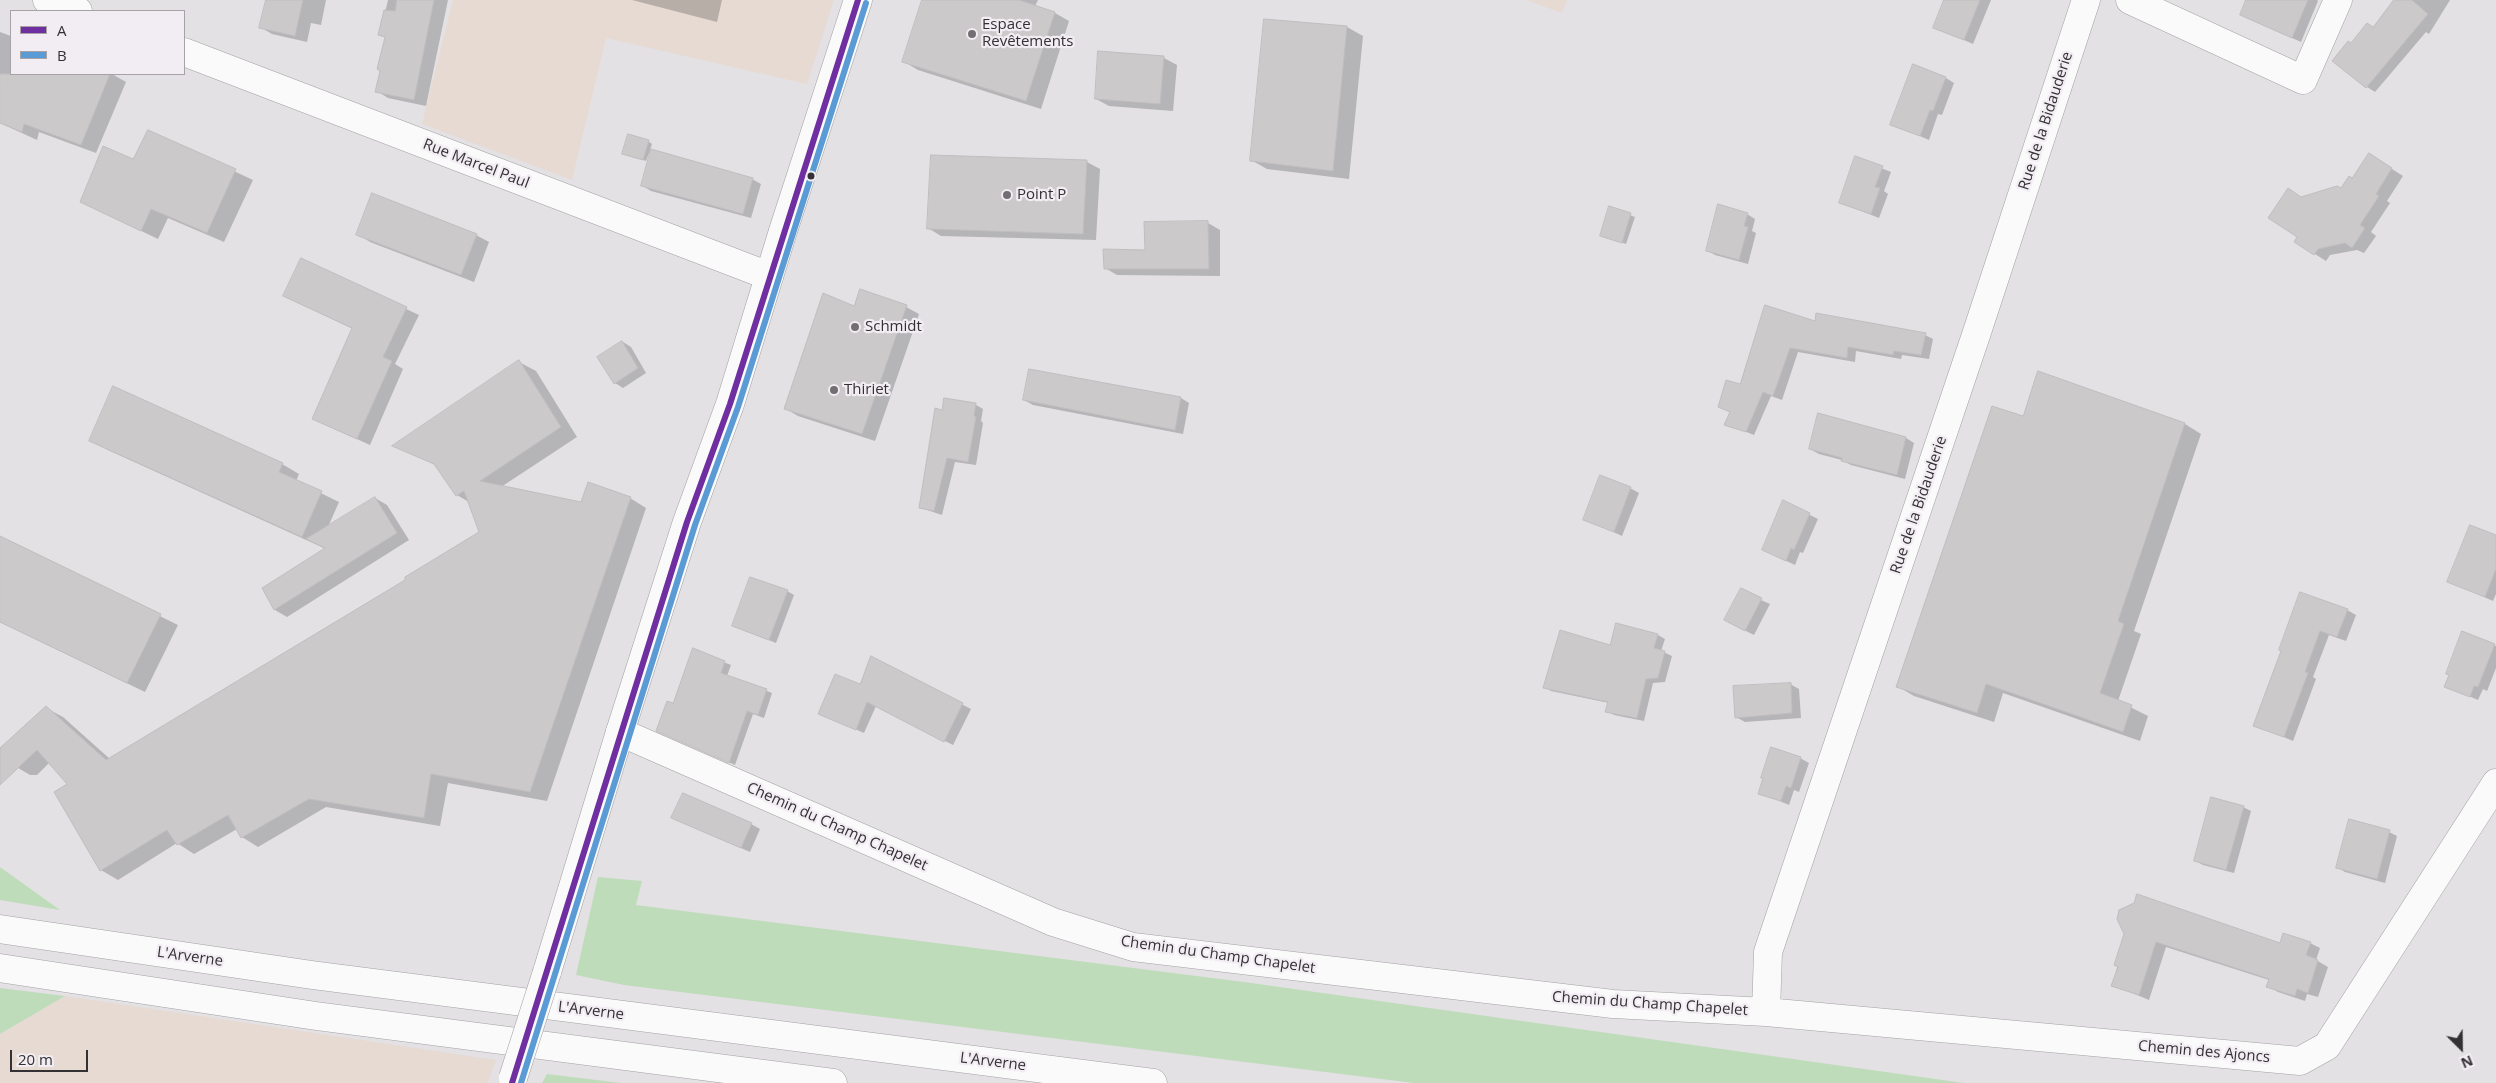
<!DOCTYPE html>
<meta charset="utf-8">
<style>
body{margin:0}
#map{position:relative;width:2496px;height:1083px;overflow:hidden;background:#e3e1e4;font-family:"Open Sans",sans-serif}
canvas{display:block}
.legend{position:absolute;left:10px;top:10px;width:175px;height:65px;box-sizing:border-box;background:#f2edf3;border:1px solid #a6a2a6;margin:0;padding:6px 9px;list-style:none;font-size:15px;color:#333133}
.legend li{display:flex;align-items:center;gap:10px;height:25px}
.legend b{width:25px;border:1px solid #a6a2a6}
.north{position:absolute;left:2436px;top:1023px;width:50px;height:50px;-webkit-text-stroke:4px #f2edf3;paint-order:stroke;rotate:157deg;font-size:14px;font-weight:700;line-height:20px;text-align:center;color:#333133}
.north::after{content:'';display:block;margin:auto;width:18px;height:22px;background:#333133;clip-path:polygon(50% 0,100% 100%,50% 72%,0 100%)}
.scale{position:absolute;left:10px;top:1050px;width:78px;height:22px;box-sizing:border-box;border:2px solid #333133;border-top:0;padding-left:6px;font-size:15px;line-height:18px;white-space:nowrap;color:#333133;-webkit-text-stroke:4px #f2edf3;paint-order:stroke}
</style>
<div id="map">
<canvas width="2496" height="1083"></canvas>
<ul class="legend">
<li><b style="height:6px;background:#6f2fa0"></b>A</li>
<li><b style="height:6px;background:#5a9bd5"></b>B</li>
</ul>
<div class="north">N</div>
<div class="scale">20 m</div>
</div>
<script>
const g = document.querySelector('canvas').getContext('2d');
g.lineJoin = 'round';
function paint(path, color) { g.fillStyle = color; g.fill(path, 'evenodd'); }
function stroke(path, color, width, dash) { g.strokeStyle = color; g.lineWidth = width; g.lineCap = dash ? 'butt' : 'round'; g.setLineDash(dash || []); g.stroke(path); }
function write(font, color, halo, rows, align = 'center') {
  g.font = font + ' "Open Sans",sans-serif'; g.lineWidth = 4.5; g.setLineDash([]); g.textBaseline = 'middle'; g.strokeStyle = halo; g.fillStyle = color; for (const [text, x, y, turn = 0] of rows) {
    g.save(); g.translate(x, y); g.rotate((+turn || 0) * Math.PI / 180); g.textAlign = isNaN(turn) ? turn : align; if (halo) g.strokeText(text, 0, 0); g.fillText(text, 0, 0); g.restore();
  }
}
const commercial = new Path2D(`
 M453,0h381l-27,84 -201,-46 -34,142 -150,-56z
 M1526,0h41l-5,13z
 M65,996l431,64 -8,23h-488v-49z`);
const green = new Path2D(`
 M0,867l60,43 -60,-10z
 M598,877l44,4 -6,24 608,77 720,101h-550l-790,-98 -48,-10z
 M0,988l65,8 -65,38z
 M547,1074l74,9h-79z`);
const shadow = new Path2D(`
 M267,0h59l-5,25 -10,-2 -4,19 -35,-8 -12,-7z
 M388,0h60l-22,106 -38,-8 -11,-7 9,-53 -6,-4z
 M632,0h90l-5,22z
 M923,0h115l-3,6 20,7 14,8 -28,88 -123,-39 -15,-9z
 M1945,0h46l-18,44 -39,-17z
 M2248,0h69l1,1 -17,41 -60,-27z
 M2395,0h55l-21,34 -3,-2 -51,60 -8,-5 -16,-43 23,-16z
 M1347,27l16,9 -14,143 -82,-10 -16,-9z
 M0,32l11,4v38h101l14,8 -30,71 -57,-21 -2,8 -37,-17z
 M1164,58l13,7 -4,46 -64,-5 -13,-7z
 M1946,78l8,5 -12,32 -4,-1 -9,26 -37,-16z
 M148,131l105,49 -29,62 -56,-24 -10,21 -77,-37 52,-41z
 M648,141l4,3 -2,6 102,29 9,5 -10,34 -100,-27 -8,-5 8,-33h-2l-3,8 -19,-6z
 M932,156l155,6 13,7 -4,71 -155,-4 -13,-8z
 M1856,158l35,14 -7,19 4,3 -9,24 -38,-15z
 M2381,162l22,14 -16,25 3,2 -19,29 5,4 -12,17 -7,-3 -27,5 -4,6 -30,-19 3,-5 3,-39 39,-8z
 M1610,208l25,9 -9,27 -21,-7z
 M1747,214l8,5 -3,12 4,2 -8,31 -33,-9 -8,-5z
 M1208,223l12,7v46l-103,-1 -12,-7z
 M358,234l118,1 13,7 -15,40 -104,-40z
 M302,260l117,55 -24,49 8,5 -33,76 -44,-20 27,-96 -68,-33z
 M861,290l45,17 13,7 -44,127 -77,-25 -12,-7 69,-101z
 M1816,323l109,12 8,4 -4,20 -27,-4 -1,4 -45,-8 -1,11 -57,-10 -16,48 -11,-4 -17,39 -28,-11 5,-11 -12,-7z
 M623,342l8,5 15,26 -23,15 -8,-5z
 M519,362l17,9 41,66 -76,50 81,16 48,-5 16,10 -99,293 -99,-18 -8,43 -114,-19 -68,40 -16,-10 -5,-8 -43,25 -17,-11 -59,37 -17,-10 -46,-78 14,-8 -19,-22 -13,13h-7l-17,-10 -13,-16 46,-41 17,9 47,42 297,-179 73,-48 -11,-30 -12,-7 -19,-29 -44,-20z
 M1030,370l151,28 8,5 -6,31 -150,-29 -9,-5z
 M945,400l31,5 7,4 -2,12 2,2 -7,42 -21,-3 -13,53 -21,-7z
 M2024,418l161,6 16,10 -67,197 7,3 -23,67 30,15 -8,25 -137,-48 -9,29 -80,-26 -17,-10z
 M1906,438l8,5 -9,36 -54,-14 -9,-5 -23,-6 -9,-5z
 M91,441l191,23 17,10 -3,7 43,21 -11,25 47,-29 12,7 22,35 -122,77 -12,-7 -11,-21 62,-40 -218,-99z
 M1630,488l9,5 -17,43 -37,-17z
 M1784,502l34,17 -15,34 -3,-1 -5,13 -32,-15z
 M2496,536v58l-3,7 -45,-20z
 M0,537l178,88 -33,67 -145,-70z
 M787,591l7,4 -18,48 -43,-17z
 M1761,600l9,4 -16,31 -20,-10z
 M2347,610l9,5 -10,26 -17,-6 -16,42 3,2 -23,62 -38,-16 27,-74z
 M1616,625l42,10 7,4 -4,12 11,5 -7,26 -12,1 -9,38 -30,-6 -7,-4 2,-8 -58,-12 -7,-4 67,-41z
 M2463,632l33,14v22l-9,23 -4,-2 -5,11 -32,-14z
 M693,650l38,15 -4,11 45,17 -8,25 -11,-4 -18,51 -72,-32z
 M872,658l99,51 -18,36 -77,-39 -12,27 -44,-19 40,-28z
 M1790,684l9,5 2,29 -56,4 -9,-5z
 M1800,758l9,5 -10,29 -5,-2 -5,15 -29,-12z
 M2243,807l8,4 -17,62 -31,-8 -7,-4z
 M673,818l78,6 9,5 -10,23z
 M2389,832l8,4 -12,47 -40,-11 -8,-5z
 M2125,934l156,10 29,-1 10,5 -4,12 12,7 -10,30 -11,-3 -2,7 -27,-9 -10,-6 1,-6 -103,-33 -17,53 -36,-15z`);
const building = new Path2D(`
 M266,0h37l-8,36 -36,-8z
 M397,0h37l-20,100 -39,-8 5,-21 -3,-2 8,-32 -7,-2 6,-25 11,1z
 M922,0h97l36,12 -29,89 -124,-39z
 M1944,0h36l-16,40 -31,-12z
 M2246,0h62l-16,38 -52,-23z
 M2394,0h18l16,14 -62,74 -34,-27 16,-20 3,2 16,-20 6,4z
 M1264,19l83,7 -14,145 -83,-10z
 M1098,51l66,5 -4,48 -65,-5z
 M1913,64l33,13 -13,34 -3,-1 -10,26 -30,-11z
 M0,74h110l-29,71 -57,-21 -2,8 -22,-9z
 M148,130l88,39 -29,64 -56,-24 -10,22 -61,-29 23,-56 30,13z
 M628,134l21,6 -6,20 -21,-6z
 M651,149l102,29 -10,36 -102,-28z
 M2369,153l23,15 -16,26 3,2 -19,29 5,3 -13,20 -7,-5 -27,6 -4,6 -20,-13 3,-5 -29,-19 20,-30 13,9 36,-11 4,2 8,-12 3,2z
 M931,155l156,5 -4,74 -156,-5z
 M1855,156l28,10 -8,21 5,1 -9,26 -32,-11z
 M372,193l105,41 -16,41 -105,-40z
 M1718,204l30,9 -4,13 4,1 -9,33 -33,-9z
 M1609,206l22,7 -9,30 -22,-7z
 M1208,221l1,48h-105l-1,-20 42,1 -1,-28z
 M301,258l106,49 -24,50 9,4 -35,78 -45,-20 40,-91 -69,-32z
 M860,289l47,16 -45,129 -78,-25 39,-116 31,13z
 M1765,305l50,16 1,-8 110,20 -5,22 -27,-4 -1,4 -45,-8 -1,11 -57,-10 -17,48 -10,-4 -17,40 -22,-7 6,-13 -12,-5 8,-27 14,4z
 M622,341l16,27 -24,16 -17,-27z
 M519,360l42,67 -81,54 101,21 7,-20 43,15 -101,295 -99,-18 -7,44 -115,-19 -68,39 -13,-23 -51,30 -10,-15 -67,41 -46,-79 13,-8 -30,-34 -37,35v-37l46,-42 60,54 299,-180v-3l74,-45 -15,-41 -8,5 -22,-32 -42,-18z
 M1029,369l152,28 -6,33 -152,-30z
 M2038,371l147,52 -67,198 6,3 -24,69 32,12 -9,27 -137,-48 -9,29 -81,-26 96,-281 31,10z
 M113,386l170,77 -4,9 43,19 -20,46 -213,-96z
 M944,398l32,5 -2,13 2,1 -8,45 -21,-4 -13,53 -15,-3 16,-100 7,2z
 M1818,413l88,24 -9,38 -56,-14 1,-3 -33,-9z
 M1600,475l31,12 -17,45 -31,-12z
 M375,497l22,36 -123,77 -12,-22 63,-40 -19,-9z
 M1783,500l27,13 -16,37 -3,-2 -5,13 -24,-11z
 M2470,525l26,10v34l-11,28 -38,-15z
 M0,536l161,78 -34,69 -127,-61z
 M750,577l38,13 -19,50 -37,-14z
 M1741,588l21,10 -17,33 -21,-11z
 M2300,592l48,17 -11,28 -17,-6 -15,41 3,1 -24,64 -31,-11 28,-75 -2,-1z
 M1616,623l42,11 -4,14 11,3 -7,27 -12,1 -9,39 -32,-6 3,-10 -65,-14 17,-58 50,15z
 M2462,631l33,13 -17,43 -4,-1 -4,11 -26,-10 5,-12 -3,-1z
 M693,648l32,13 -4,12 46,16 -9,26 -11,-4 -18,52 -73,-32 11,-30 6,2z
 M871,656l92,47 -19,39 -77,-40 -11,28 -38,-16 17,-40 25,10z
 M1791,683l1,30 -57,5 -2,-32z
 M1771,747l30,10 -10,31 -5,-2 -5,15 -23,-7 5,-16h-2z
 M683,793l69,30 -11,25 -70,-30z
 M2211,797l33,9 -18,64 -32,-9z
 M2349,819l41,11 -13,49 -41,-11z
 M2137,894l143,49 3,-10 28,9 -5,13 12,5 -10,33 -11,-4 -2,7 -29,-9 3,-8 -113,-37 -17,53 -28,-9 7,-19 -4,-2 10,-31 -7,-15 2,-9 15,-7z`);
const minor = new Path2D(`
 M47,0l31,11
 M2130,0l173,80 35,-80
 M184,52l585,224
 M620,732l433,190 80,25 480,57 153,8 534,49 27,-15 169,-263
 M1766,1012l2,-60 209,-620 109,-332`);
const major = new Path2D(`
 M547,972l73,-240 67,-210 43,-118 53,-173 75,-231`);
const highway = new Path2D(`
 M0,929l312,46 841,108
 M0,968l316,48 517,67`);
const majorBridge = new Path2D(`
 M513,1078l34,-106`);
const bus1 = new Path2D(`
 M512,1083l175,-561 43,-118 128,-404`);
const bus2 = new Path2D(`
 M521,1083l174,-558 43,-118 128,-404`);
const markers = [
 [972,34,5,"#716f71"],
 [811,176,4.5,"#333133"],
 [1007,195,5,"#716f71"],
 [855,327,5,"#716f71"],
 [834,390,5,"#716f71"]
];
const poiNames = [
 ["Espace",982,25],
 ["Revêtements",982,42],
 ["Point P",1017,195],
 ["Schmidt",865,327],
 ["Thiriet",844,390]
];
const streetNames = [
 ["Rue de la Bidauderie",2046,121,-72],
 ["Rue Marcel Paul",476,164,21],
 ["Rue de la Bidauderie",1919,505,-71],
 ["Chemin du Champ Chapelet",837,827,24],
 ["Chemin du Champ Chapelet",1218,955,8],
 ["L'Arverne",190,957,8],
 ["Chemin du Champ Chapelet",1650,1004,4],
 ["L'Arverne",591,1011,7],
 ["Chemin des Ajoncs",2204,1052,5],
 ["L'Arverne",993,1062,7]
];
paint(commercial, '#e6dad3');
paint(green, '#bfdcba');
paint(shadow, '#0003');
paint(building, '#cbc9ca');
stroke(building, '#bfbdbe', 1);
stroke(minor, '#a3a1a3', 29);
stroke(major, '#a3a1a3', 29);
stroke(highway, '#a3a1a3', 29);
stroke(minor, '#fbfafb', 28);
stroke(major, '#fbfafb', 28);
stroke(highway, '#fbfafb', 28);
stroke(majorBridge, '#a3a1a3', 29, []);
stroke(majorBridge, '#fbfafb', 28);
stroke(bus1, '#6f2fa0', 6);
stroke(bus2, '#5a9bd5', 6);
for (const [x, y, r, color] of markers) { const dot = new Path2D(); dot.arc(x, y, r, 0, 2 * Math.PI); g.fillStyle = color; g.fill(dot); stroke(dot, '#f2edf3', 2); }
write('15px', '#333133', '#f2edf3', poiNames, 'left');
write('15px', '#333133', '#f2edf3', streetNames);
</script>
